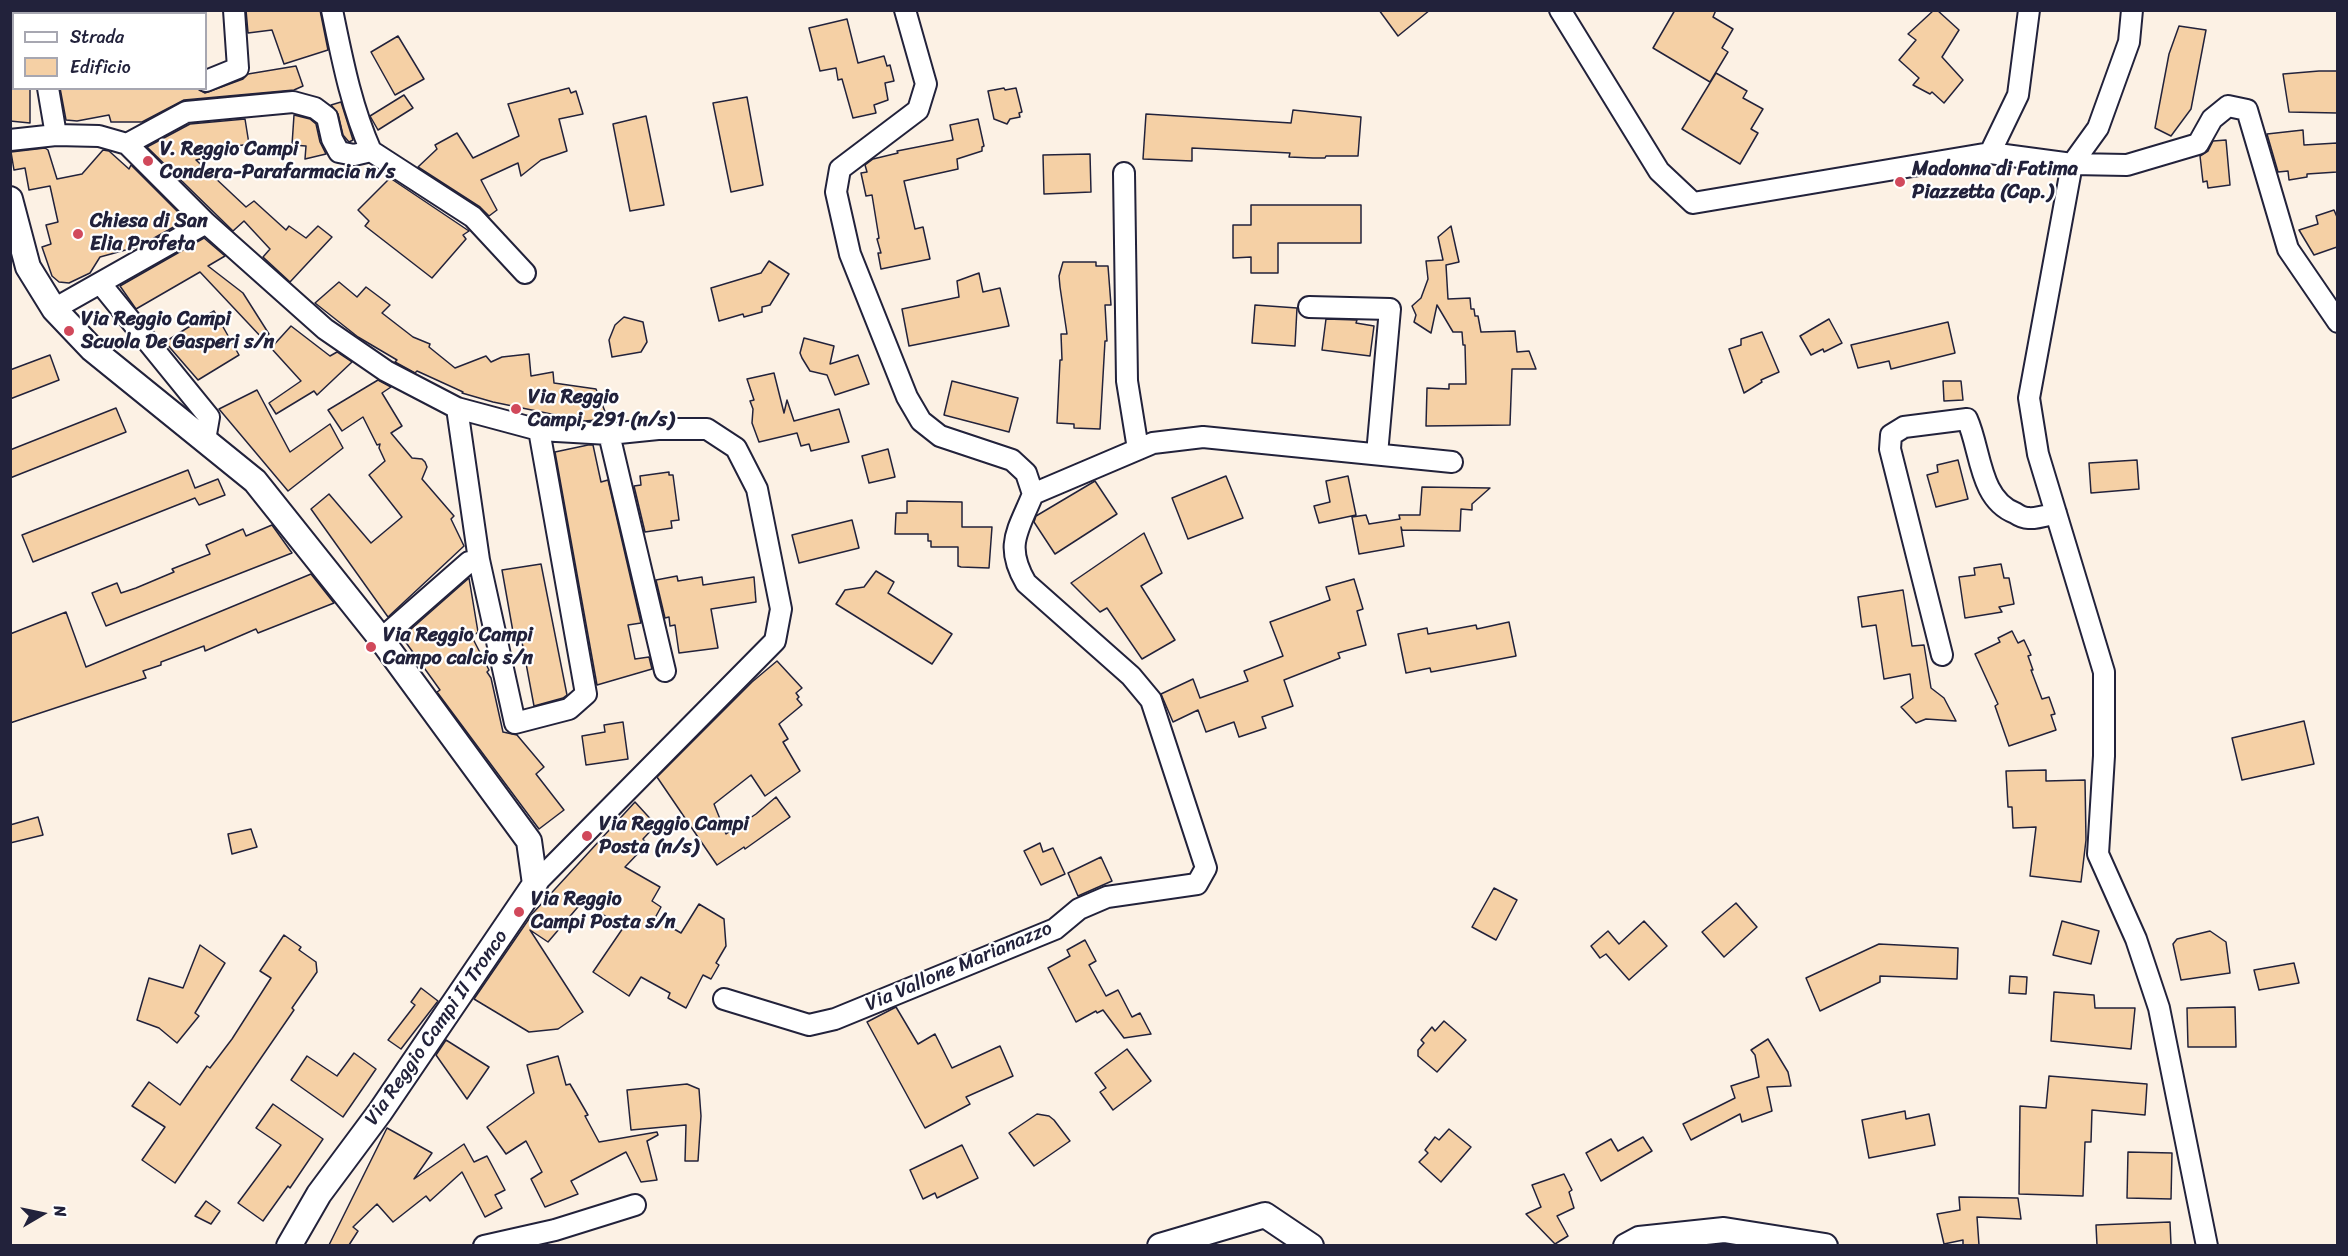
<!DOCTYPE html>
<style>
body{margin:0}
#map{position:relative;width:2348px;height:1256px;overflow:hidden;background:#fcf1e4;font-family:Sriracha,sans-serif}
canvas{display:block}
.frame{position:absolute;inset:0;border:12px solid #22223b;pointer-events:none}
.legend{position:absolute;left:12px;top:12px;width:195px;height:78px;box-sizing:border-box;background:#fff;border:2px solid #a7a7b1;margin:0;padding:8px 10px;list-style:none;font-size:18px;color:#22223b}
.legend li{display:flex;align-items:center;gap:12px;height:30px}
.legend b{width:30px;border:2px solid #a7a7b1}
.north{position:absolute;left:12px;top:1184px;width:60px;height:60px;-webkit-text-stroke:4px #fff;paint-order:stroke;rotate:81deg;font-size:16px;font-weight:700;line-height:24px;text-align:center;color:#22223b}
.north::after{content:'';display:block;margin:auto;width:21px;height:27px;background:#22223b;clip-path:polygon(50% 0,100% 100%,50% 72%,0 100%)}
</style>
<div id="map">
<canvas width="2348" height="1256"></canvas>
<div class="frame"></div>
<ul class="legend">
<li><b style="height:8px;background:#fff"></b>Strada</li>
<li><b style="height:16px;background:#f5d0a5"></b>Edificio</li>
</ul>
<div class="north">N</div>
</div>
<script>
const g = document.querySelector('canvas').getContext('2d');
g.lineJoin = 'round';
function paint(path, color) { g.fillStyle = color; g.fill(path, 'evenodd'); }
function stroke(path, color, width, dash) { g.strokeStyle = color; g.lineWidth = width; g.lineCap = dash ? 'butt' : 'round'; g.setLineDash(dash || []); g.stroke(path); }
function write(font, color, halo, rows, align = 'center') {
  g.font = font + ' Sriracha,sans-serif'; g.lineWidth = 4.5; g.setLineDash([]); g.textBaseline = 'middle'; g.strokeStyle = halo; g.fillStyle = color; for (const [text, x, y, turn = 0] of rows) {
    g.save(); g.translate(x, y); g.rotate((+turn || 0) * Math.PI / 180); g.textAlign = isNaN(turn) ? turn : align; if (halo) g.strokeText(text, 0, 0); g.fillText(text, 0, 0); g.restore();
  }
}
const building = new Path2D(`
 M246,10h74l8,40 -44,14 -12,-34 -24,3z
 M1379,10h51l-32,26z
 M1675,10h41l-3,7 20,12 -11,19 6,4 -18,30 -57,-34z
 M1934,10h3l22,20 -17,27 21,23 -19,23 -12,-11 -2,2 -17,-9 6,-7 -20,-18 17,-20 -8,-6z
 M847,19l11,44 26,-7 3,10 3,-1 4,16 -9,2 3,17 -14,5 2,8 -23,5 -11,-39 -4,1 -2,-12 -16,3 -11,-43z
 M2179,26l27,4 -15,79 -20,27 -16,-8 14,-74z
 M398,36l26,43 -29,16 -24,-43z
 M296,66l7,20 -9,4 -110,10 -42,22h-31l-2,-7 -32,6 -11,-1 -6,-32h137l8,5 38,-14 5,-5z
 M2319,71h18v42l-48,-1 -6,-38z
 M1716,73l31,18 -4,7 20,11 -12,20 7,4 -18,31 -58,-35z
 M10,88h20v35l-20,-2z
 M569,88l2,5 5,-2 7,23 -24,5 8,32 -26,9 -20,16 -3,-13 -37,17 16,30 -8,6 -9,-9 -62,-40 19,-18 -2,-4 22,-12 16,25 46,-22 -11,-32z
 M1004,88l1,2 11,-2 6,24 -3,1 1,4 -10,2 -3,5 -13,-5 -6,-28z
 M404,95l9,13 -35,22 -8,-14z
 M747,97l16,88 -32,7 -18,-89z
 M341,102l12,38 -4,2 -6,-7 -5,-21 -7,-9z
 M1293,110l68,7 -3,39h-32l-1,2h-12l-24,-1 1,-4 -98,-5v13l-49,-2 3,-45 145,9z
 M294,115l16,4 6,5 4,18 6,12 -21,5 1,-13 -14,-1z
 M646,116l18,89 -34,6 -17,-87z
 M245,119l4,25 -12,2v4l-41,10 50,47 8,-6 32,29 3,-4 17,12 12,-12 14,11 -42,45 -27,-25 7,-8 -26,-28 -11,10 -86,-84 43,-23z
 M978,119l6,27 -2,1v4l-25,8 1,10 -54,12 11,48 8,-2 7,32 -49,10 -3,-16h3l-4,-14 2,-1 -7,-43 -6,1 -5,-23 6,-1 -2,-7 8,-6 25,-6 -1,-2 56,-11 -3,-15z
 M2303,130l1,15 33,-2v29l-30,2v3l-18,3 -1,-9 -10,1 -11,-38z
 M2226,140l4,45 -22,3 -1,-7 -4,1 -3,-26 8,-5 5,-10z
 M45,148l3,2 9,29 25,-5 21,-24 6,1 20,18 2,-4 55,55 -46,26 -40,11 -10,16 -21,10 -10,-1 -7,-6 -10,-29 9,-3 -5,-19 12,-3 -8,-36 -21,4 -4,-22 -11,2 -3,-18z
 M1090,154l1,38 -47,2 -1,-39z
 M390,178l79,53 -6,4 3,4 -34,39 -67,-52 4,-5 -11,-11z
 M1251,205h110v38h-83v30h-27v-16l-18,1v-33h18z
 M2334,210l3,7v30l-23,8 -15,-25 19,-6 -2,-8z
 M1451,226l8,36 -13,3 2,34 22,-1 1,11h3l1,7h3l3,16 34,-1 2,21 12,-1 7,18h-24l-2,56 -84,1 1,-38 22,1v-5h17l-1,-39h-2l-1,-13h-9l-16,-27 -6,28 -17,-11 2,-7 -4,-9 9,-8 7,-19 -2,-18 17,-1 -5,-23z
 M204,238l21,18 -17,10 35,27 26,41 -6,5 -63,-67 -64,37 -16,-23z
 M769,261l20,13 -19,31 -8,2v5l-18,5 -1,-3 -24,7 -8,-33 50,-15z
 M1063,262h33v4h12l3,39h-6l2,36h-2l-5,88 -26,-1v-4l-17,-1 3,-63h2l-1,-26h6l-7,-47 -1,-11z
 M979,273l4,19 17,-4 9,38 -100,20 -7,-37 57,-12 -2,-16z
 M339,282l18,15 9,-10 24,18 -8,8 31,24 17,7 -1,3 26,21 31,-12 5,6 11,-5 27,-3 2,22 22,-4 1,11 42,6 12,30 -23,2 -92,-19 -31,-9 1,-1 -35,-16 -11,-5 -2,2 -20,-11 2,-2 -39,-23 -43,-34z
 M1255,305l42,3 -2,38 -43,-3z
 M214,311l25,44 -41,25 -33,-38z
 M624,317l19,5 4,20 -6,10 -29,5 -3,-17 6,-15z
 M1326,319l31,1 -1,3 18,3 -4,30 -48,-6z
 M1829,319l13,24 -18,9 -1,-3 -12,6 -11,-19z
 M1948,322l7,31 -64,16 -2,-8 -31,7 -7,-23z
 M291,326l39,30 7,-4 15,10 -35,33 -3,-4 -38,23 -7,-11 32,-22 -30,-33z
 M1762,332l17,40 -18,8 1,2 -18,11 -15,-44 12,-4v-6z
 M804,338l30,8 -4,18 28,-9 11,29 -34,11 -8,-20 -17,-4 -8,-13 -2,-5z
 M50,355l9,25 -49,19v-29z
 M774,373l10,40 3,-13 7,21 45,-12 10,33 -38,9 -2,-7 -8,2 -4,-13 -38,9 -7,-19 1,-14 -3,-8 4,-1 -7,-21z
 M378,380l13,7 -9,6 20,33 -11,7 21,25 10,1 3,3 2,5 -5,12 32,37 -3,3 13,27 -76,71 -77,-108 18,-15 42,49 31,-26 -33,-42 16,-14 -6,-13 1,-4 -3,1 -14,-28 -21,14 -14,-21z
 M952,381l66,17 -9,34 -65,-17z
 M1943,381h18l2,19 -19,1z
 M257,390l33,62 40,-28 13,24 -55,43 -69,-82z
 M116,408l10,24 -116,46v-28z
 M588,445h5l8,37 7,-2 33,143 -13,2 7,34 14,-2 3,12 -55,16 -42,-233z
 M888,449l7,28 -26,6 -7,-27z
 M1958,460l10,39 -32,8 -9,-32 11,-3 -1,-7z
 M2137,460l2,29 -48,4 -2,-30z
 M188,470l7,18 23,-9 7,16 -26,10 -4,-7 -162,64 -11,-27z
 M669,472v3h4l6,45 -8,1 1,7 -27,4 -11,-46 7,-1 -1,-9z
 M1226,476l17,42 -55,21 -16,-41z
 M1348,476l8,39 -37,8 -5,-17 16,-4 -4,-21z
 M1095,481l22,33 -62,40 -21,-32 2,-6z
 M1422,487l68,1 -18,16v6l-11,-1 -1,22 -58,-1 -1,-3 3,19 -45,8 -7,-37 14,-2 3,9 31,-5 -1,-4h21z
 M907,501l55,1v25h30l-3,41 -28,-1 -3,-1v-19h-27v-6h-3v-7h-33l1,-21h11z
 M852,520l7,28 -60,15 -7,-28z
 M272,525l20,28 -186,73 -14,-33 25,-10 4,10 15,-5 38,-16 -2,-3 38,-15 -4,-9 37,-16 3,7z
 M1144,533l18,40 -21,13 34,54 -33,19 -35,-51 -7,4 -29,-29z
 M541,564l26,131 -4,3 -29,8 -12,-64 -7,1 -13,-73z
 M2001,564l3,14h5l5,26 -15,3 3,5 -37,6 -6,-41 16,-2 -1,-7z
 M876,571l18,11 -6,11 64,41 -20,30 -96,-60 9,-14 19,-3z
 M311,574l23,29 -76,30 -2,-4 -51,22 -1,-5 -43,16v3l-18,6 3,7 -136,45v-89l56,-22 20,55z
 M677,576l1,5 24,-4 1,8 51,-8 2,25 -45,7 7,39 -39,5 -4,-28 -5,1 -1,-9 -4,1 -9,-38z
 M469,578l9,54 -6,5 17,33 -2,2 4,6 12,54 14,3 27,32 -8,7 28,36 -25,19 -102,-137 3,-2 -38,-53z
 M1354,579l9,30 -6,2 9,34 -28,8 2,5 -56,22 9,26 -31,11 4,11 -27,9 -5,-15 -28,10 -8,-22 -25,12 -12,-28 32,-15 7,19 48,-17 -4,-10 39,-15 -13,-34 60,-22 -4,-13z
 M1903,590l9,56 12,-1 7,43 13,10 12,23 -30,-2 -10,4 -15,-16 12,-9 -3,-24 -26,5 -8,-54 -14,2 -4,-30z
 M1509,622l7,34 -85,16 -1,-4 -24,5 -8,-39 29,-6 1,6 48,-9 1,4z
 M2012,631l6,12 6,-3 7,15 -3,1 5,14h-2l11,29 7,-2 6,17 -4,1 5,15 -47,16 -14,-40 3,-2 -23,-50 25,-12 -2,-4z
 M777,661l25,27 -6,5 3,4 -2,2 5,6 -23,19 9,15 -5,3 17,29 -35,25 -14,-21 -37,29 12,30 30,-20 20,-17 14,20 -45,32 -1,-2 -27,18 -60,-88 95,-95z
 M2304,721l10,43 -72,16 -10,-42z
 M623,722l5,37 -42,6 -4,-29 23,-4 -1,-7z
 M2046,770v11l39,-1 1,60 -5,42 -51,-6 6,-49 -23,1 -1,-21h-4l-2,-36z
 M635,802l21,23 -13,14 4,5 -22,23 35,20 -8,14 9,6 -6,11 26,15 18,-29 25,15 2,27 -10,17 3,2 -8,14 -8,-4 -17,33 -18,-10 2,-5 -29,-16 -12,19 -36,-24 30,-44 -40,-27 -35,41 -18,-12 53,82 -25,17 -29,3 -55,-33 59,-86z
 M38,817l5,18 -33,8v-18z
 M251,829l6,18 -25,7 -4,-20z
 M1040,843l3,9 10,-4 12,26 -24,11 -17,-34z
 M1101,857l11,24 -34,15 -10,-23z
 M1494,888l23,12 -21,40 -24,-13z
 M1736,903l21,24 -33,30 -22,-25z
 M1644,921l23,25 -38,34 -23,-26 -6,4 -9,-12 17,-15 11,13z
 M2062,921l37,10 -8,33 -38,-9z
 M2210,931l16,11 4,31 -49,7 -8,-36 4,-5z
 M284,935l17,12 -2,3 17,12 1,10 -25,36 2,2 -119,173 -33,-23 23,-33 -33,-21 17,-24 31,23 27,-39 3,2 22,-29 39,-61 -11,-7z
 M1085,940l11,21 -7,4 17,31 12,-6 14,27 8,-4 11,21 -27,4 -21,-28 -6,3 -1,-2 -20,11 -28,-54 22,-12 -3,-6z
 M1879,944l79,4 -1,31 -77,-3v6l-60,29 -14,-33z
 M200,945l25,18 -30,50 4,3 -22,27 -18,-15 -22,-8 12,-42 34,10z
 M2294,963l5,20 -40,7 -5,-20z
 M2010,976l17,1 -1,17 -17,-1z
 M421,988l17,13 -37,48 -13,-9 27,-35 -4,-3z
 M2054,992l40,3 1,13h40l-4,41 -80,-8z
 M896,1007l22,37 17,-10 17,34 48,-22 13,30 -47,21 4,7 -45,24 -58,-106z
 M2235,1007l1,40h-48l-1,-39z
 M1444,1021l22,19 -29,32 -19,-16v-6l6,-7 -3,-3 11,-13 3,4z
 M1768,1039l20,33 3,14 -24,1 5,24 -30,11 -2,-8 -49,26 -8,-16 52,-26 -4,-12 28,-9 -4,-22 -4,-5z
 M446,1040l43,27 -22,32 -31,-44z
 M1127,1049l24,32 -38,29 -13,-18 6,-4 -11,-15z
 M354,1053l22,16 -33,48 -52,-37 16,-24 30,20z
 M558,1056l8,29 4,-1 18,31 -3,1 14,26 58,-10 1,3 -11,6 10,39 -16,2 -15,-30 -55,29 7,13 -33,13 -14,-28 11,-7 -16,-31 -20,13 -19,-27 47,-34 -7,-28z
 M2049,1076l98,8 -2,31 -53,-5 -1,32h-6l-2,54 -64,-2 1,-88 26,2z
 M687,1084l12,5 2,27 -3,45h-13l1,-36 -55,5 -4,-40z
 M273,1104l50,35 -33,49 -2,-2 -25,35 -25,-18 43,-58 -25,-17z
 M1905,1111l1,8 23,-5 6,31 -66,13 -7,-38z
 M1037,1114l12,2 5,4 16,21 -36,25 -25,-33z
 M387,1128l45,25 -18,26 50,-35 10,18 13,-6 18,34 -10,5 7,13 -17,9 -23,-45 -32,29 -4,-5 -33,26 -16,-18 -24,23 5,4 -9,14h-20z
 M1449,1129l22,18 -30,35 -22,-20 9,-9 -3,-3 10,-13 4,3z
 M1643,1137l9,14 -51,30 -15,-28 25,-14 7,12z
 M962,1145l16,33 -41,20 -2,-5 -12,6 -13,-29z
 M2128,1152l44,1 -1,46 -44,-1z
 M1564,1174l8,16 -3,2 5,16 -17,8 11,20 -13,8 -29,-30 15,-7 -9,-22z
 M1959,1197l59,1 3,21 -44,-2 2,28h-16v-5l-19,4 -7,-30 23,-4z
 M206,1201l14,10 -9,13 -16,-8z
 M2170,1222l1,23h-74l-1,-20z`);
const minor = new Path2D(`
 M36,10v4
 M332,10c10,48 19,96 39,141l102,66 52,56
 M1560,10l99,161 34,32 297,-50 28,-58 11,-85
 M2132,10l-3,32 -31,86 -26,36 -43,234 9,56 66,218v84l-6,98 38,85 23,69 48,238
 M206,81l32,-13 -4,-58
 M48,88l8,47
 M10,140l46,-5 43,1 28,8 79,79 119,106 61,42 71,37 82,22 70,4 49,-5h49l29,19 21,41 24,120 -6,32 -240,243
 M127,144l59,-32 107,-10 22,6 12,9 5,22 7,13 15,3 17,-4
 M1990,153l82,11 55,1 71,-21 14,-25 16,-13 19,4 41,139 50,73
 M1124,173l3,208 11,68
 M100,283l109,134 -4,23
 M1309,307l81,2 -13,145
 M54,309l152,-86
 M457,408l22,152 36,163 54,-14 17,-15 -47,-264
 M609,434l56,237
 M1033,494l120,-51 50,-6 249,25
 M381,639l88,-77 10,-2
 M1942,655l-52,-206 1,-14 13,-8 63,-8c14,31 12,80 48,94 3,2 9,5 13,5 8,1 20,-3 28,-5
 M724,999l85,26 26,-6 220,-90 24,-20 28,-12 90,-13 9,-16 -55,-168 -20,-24 -105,-93c-22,-38 -8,-52 7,-89l-7,-21 -14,-13 -72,-24 -19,-15 -14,-24 -57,-143 -14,-62 4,-23 78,-59 8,-26 -21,-74
 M484,1246l71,-16 80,-25`);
const major = new Path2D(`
 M10,199l18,68 26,42 38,40 163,132 126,158 148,202 6,43 -155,228 -61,82 -30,52
 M1160,1246l105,-31 46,31
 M1626,1246l13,-7 85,-9 101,16`);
const markers = [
 [148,161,6,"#d1495b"],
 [1900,182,6,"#d1495b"],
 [78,234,6,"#d1495b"],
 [69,331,6,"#d1495b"],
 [516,409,6,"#d1495b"],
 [371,647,6,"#d1495b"],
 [587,836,6,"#d1495b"],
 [519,912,6,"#d1495b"]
];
const poiNames = [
 ["V. Reggio Campi",160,150],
 ["Condera-Parafarmacia n/s",160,173],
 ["Madonna di Fatima",1912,170],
 ["Piazzetta (Cap.)",1912,193],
 ["Chiesa di San",90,222],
 ["Elia Profeta",90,245],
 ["Via Reggio Campi",81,320],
 ["Scuola De Gasperi s/n",81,343],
 ["Via Reggio",528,398],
 ["Campi, 291 (n/s)",528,421],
 ["Via Reggio Campi",383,636],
 ["Campo calcio s/n",383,659],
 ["Via Reggio Campi",599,825],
 ["Posta (n/s)",599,848],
 ["Via Reggio",531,900],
 ["Campi Posta s/n",531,923]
];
const streetNames = [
 ["Via Vallone Marianazzo",959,967,-23],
 ["Via Reggio Campi II Tronco",437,1028,-55]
];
paint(building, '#f5d0a5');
stroke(building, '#22223b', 1.5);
stroke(minor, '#22223b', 24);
stroke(major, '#22223b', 28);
stroke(minor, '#fff', 20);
stroke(major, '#fff', 24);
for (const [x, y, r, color] of markers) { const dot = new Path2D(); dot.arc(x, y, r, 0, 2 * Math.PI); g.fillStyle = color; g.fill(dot); stroke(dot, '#fff', 2); }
write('bold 20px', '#22223b', '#fff', poiNames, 'left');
write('20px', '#22223b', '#fff', streetNames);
</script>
